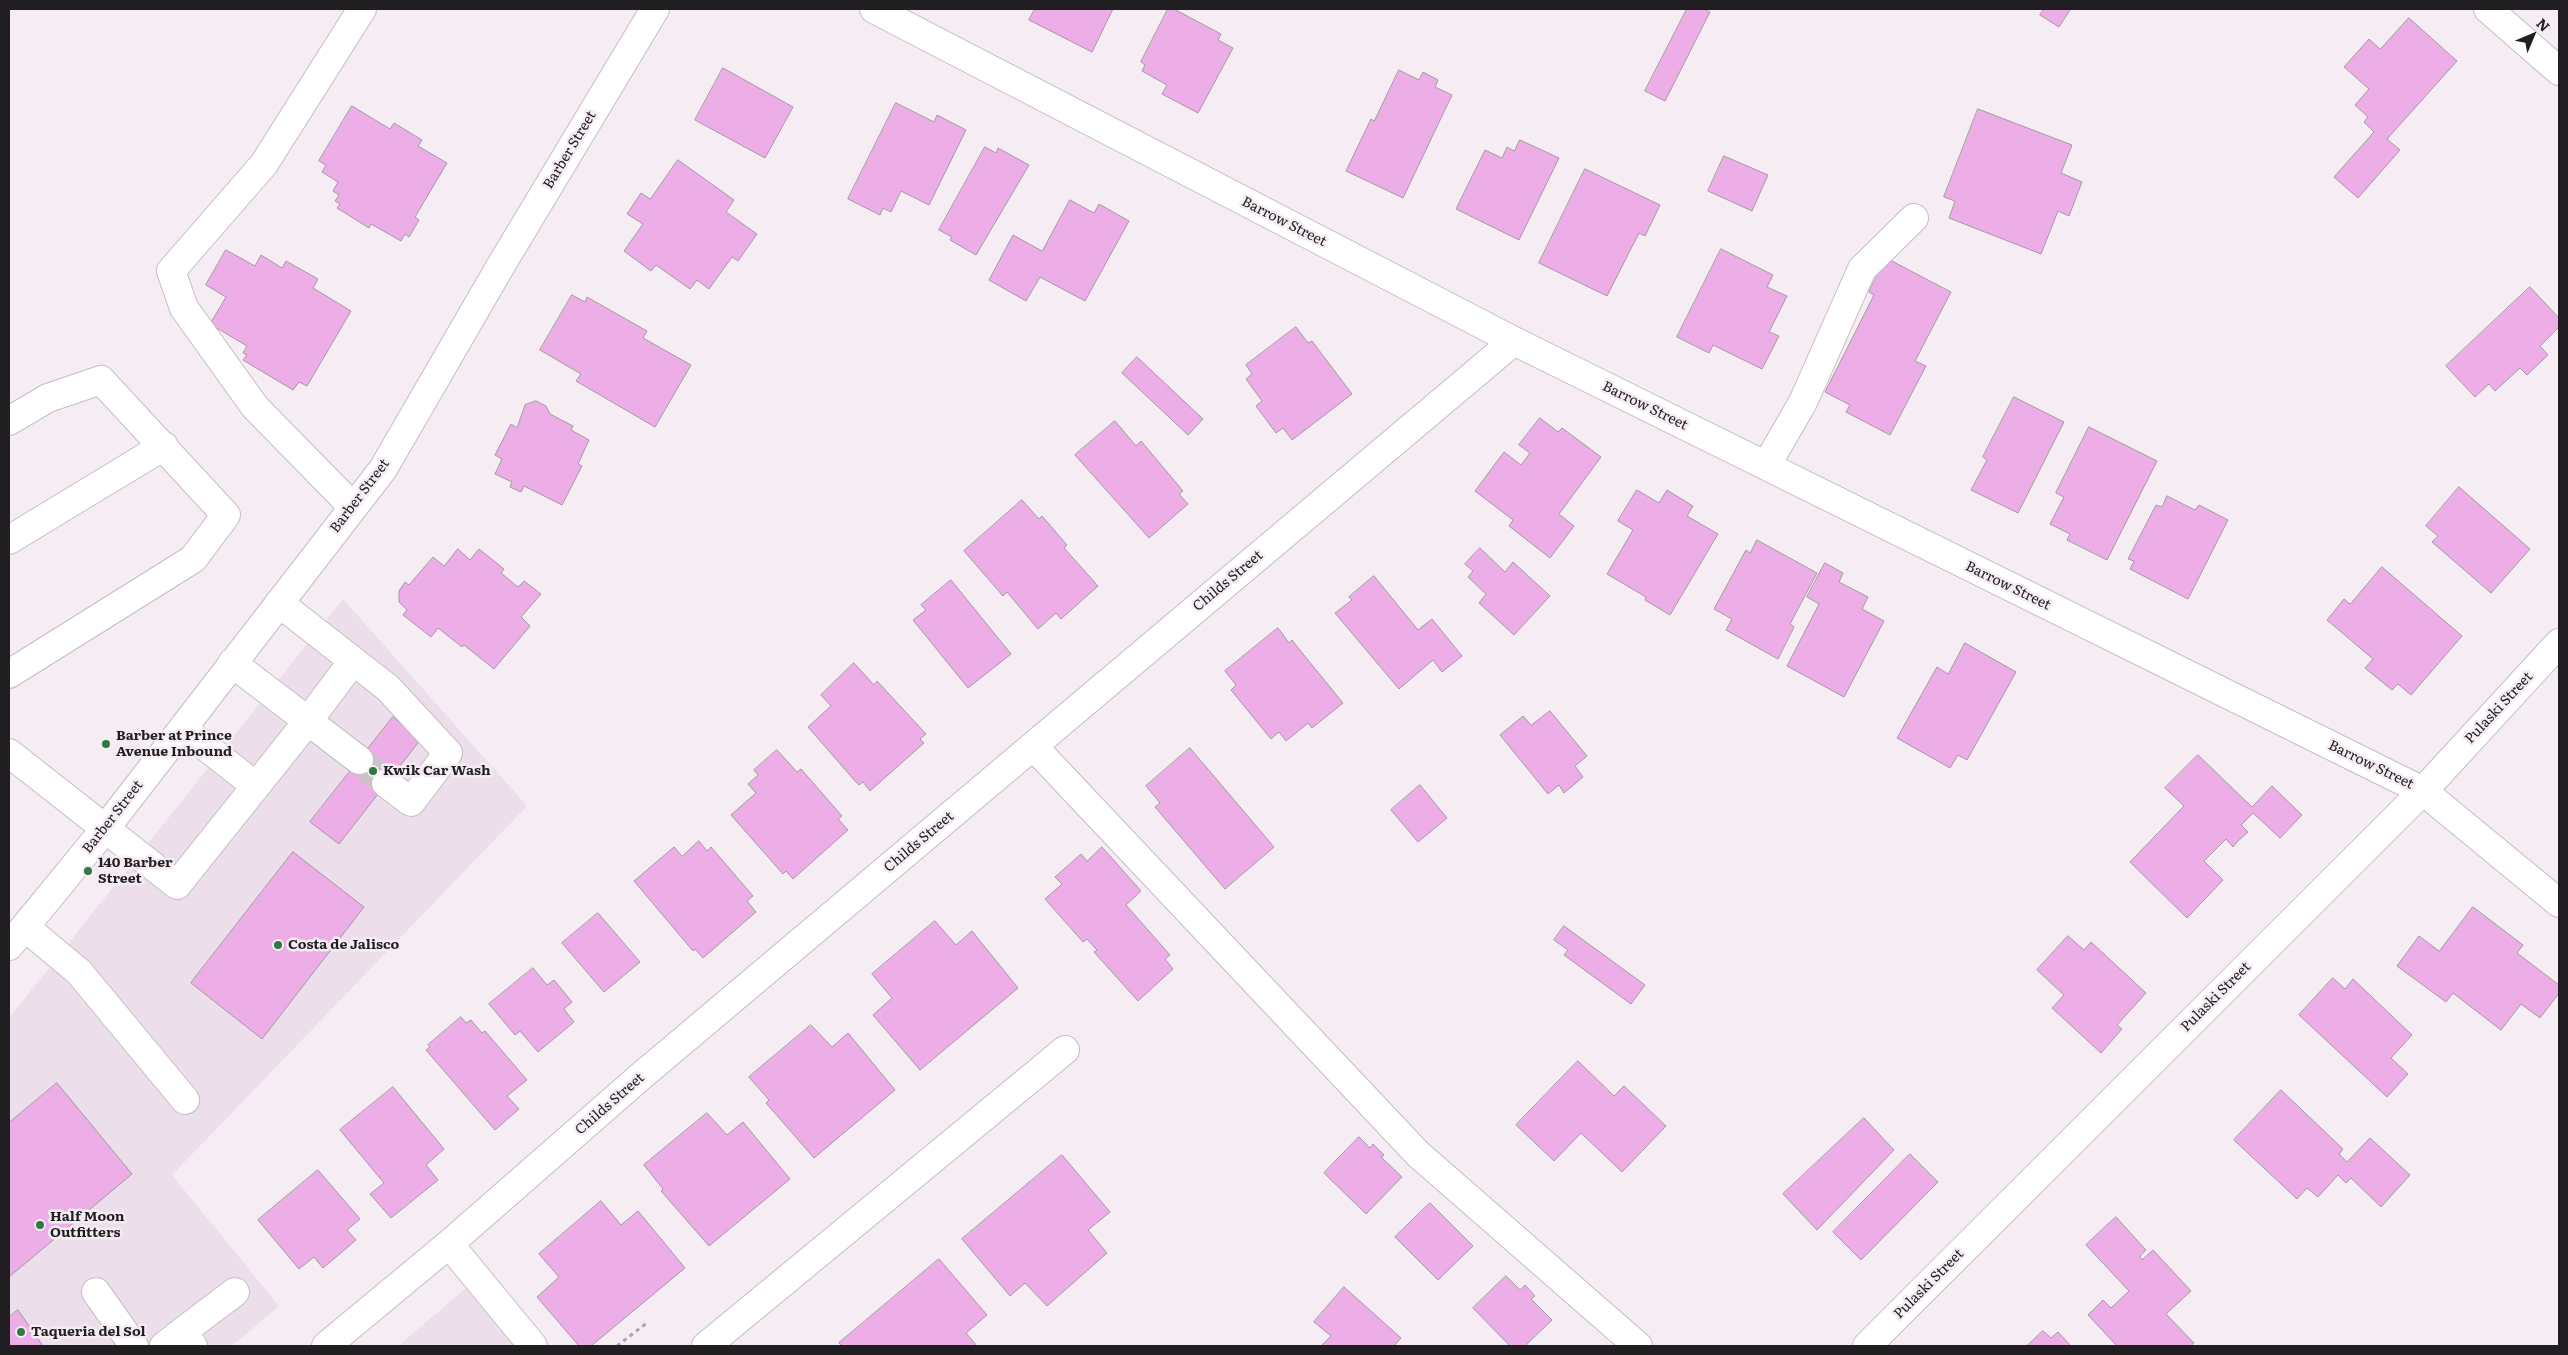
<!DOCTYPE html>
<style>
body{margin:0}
#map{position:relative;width:2568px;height:1355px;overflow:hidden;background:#f5ecf4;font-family:Literata,serif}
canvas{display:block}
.frame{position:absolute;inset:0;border:10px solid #211e21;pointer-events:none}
.north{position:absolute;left:2508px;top:10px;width:50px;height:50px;-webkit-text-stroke:4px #f5ecf4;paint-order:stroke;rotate:45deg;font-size:14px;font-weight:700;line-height:20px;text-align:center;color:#211e21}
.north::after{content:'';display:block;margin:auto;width:18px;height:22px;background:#211e21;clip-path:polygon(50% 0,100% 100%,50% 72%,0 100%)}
</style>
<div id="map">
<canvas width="2568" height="1355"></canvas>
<div class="frame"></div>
<div class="north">N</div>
</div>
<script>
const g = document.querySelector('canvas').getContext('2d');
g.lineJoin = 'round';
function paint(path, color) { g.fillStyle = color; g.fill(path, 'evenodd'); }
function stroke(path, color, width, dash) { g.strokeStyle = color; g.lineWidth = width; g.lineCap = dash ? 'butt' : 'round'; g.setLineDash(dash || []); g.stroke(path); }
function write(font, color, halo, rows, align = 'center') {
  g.font = font + ' Literata,serif'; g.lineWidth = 5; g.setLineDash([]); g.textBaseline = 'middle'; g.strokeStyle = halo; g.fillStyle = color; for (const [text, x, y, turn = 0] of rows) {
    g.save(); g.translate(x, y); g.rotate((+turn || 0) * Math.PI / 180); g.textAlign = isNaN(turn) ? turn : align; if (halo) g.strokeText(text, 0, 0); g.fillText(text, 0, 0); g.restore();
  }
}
const built = new Path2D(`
 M343,599l184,207 -355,369 107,131 -47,40h-223v-328z
 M473,1282l54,64h-129z`);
const building = new Path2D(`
 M1035,9h78l-21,43 -63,-32z
 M1168,9h6l47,25 -3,6 15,8 -35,65 -36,-19 5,-9 -25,-14 3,-6 -4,-3z
 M1687,9h17l6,3 -45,89 -20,-10z
 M2044,9h25l1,1 -11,17 -19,-12z
 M2409,18l48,43 -70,78 13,11 -42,48 -24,-21 40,-45 -10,-10 4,-5 -13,-12 14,-16 -25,-22 25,-28 11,10z
 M723,68l70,39 -28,51 -70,-38z
 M1399,70l20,10 4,-8 15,8 -3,7 17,8 -49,103 -57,-27 25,-52 3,2z
 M896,103l38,19 3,-7 29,15 -37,75 -28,-14 -10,21 -8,-4 -3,7 -32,-16z
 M352,106l38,23 4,-6 28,17 -4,6 29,17 -32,54 4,3 -10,17 -4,-3 -4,7 -30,-17 -2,4 -32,-20 3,-4 -5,-3 4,-6 -6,-4 5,-9 -16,-10 4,-7 -7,-4z
 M1978,109l94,36 -11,28 21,9 -13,34 -11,-5 -17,43 -92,-36 6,-17 -11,-4z
 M1520,140l39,18 -40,82 -63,-31 29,-59 17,8 5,-11 7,4z
 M985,147l11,6 2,-5 31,17 -53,90 -26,-15 2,-3 -13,-7z
 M1724,156l44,19 -16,36 -44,-20z
 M678,160l56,40 -8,12 31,22 -19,27 -6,-4 -23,32 -12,-9 -7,9 -34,-24 -5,6 -27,-20 19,-27 -16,-10 14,-21 9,6z
 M1585,169l75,36 -15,31 -6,-3 -32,63 -68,-33z
 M1070,200l24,13 5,-9 30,17 -44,80 -45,-24 -14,24 -37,-21 24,-45 29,16z
 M1721,249l52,26 -6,12 20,9 -18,36 10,4 -17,33 -49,-24 -4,8 -32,-16z
 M226,250l29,16 6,-11 21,13 4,-7 32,18 -5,9 38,23 -44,75 -8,-4 -6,8 -50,-30 4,-5 -4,-2 4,-7 -37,-22 16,-27 -20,-12z
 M1886,258l65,34 -36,69 11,5 -36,69 -44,-23 4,-7 -25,-13 49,-97 -5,-3z
 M2530,287l29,31v9l-19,19 8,9 -21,20 -7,-7 -25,23 -6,-7 -14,13 -29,-31z
 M572,295l13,7 2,-5 60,34 -4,7 48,27 -36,62 -79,-46 5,-7 -41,-24z
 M1296,327l12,16 4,-2 40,53 -60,46 -9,-12 -7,5 -20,-27 6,-5 -16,-22 6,-5 -6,-9z
 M1137,357l66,62 -15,16 -66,-62z
 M2014,397l50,25 -46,91 -47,-23 16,-30 -4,-3z
 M536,401l10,5 4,8 23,12 -2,4 18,10 -11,24 4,2 -20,39 -38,-19 -3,6 -11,-5 2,-5 -17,-8 7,-15 -7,-4 16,-31 6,4 8,-23z
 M1540,418l18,14 4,-4 39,29 -42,57 15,12 -24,32 -41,-32 4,-6 -38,-29 29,-39 17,13 9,-12 -11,-8z
 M1115,421l21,25 5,-5 42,50 -4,3 9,10 -39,34 -74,-83z
 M2089,427l68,34 -50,99 -40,-20 3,-6 -20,-10 14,-27 -8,-4z
 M2459,487l71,62 -39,44 -59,-51 6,-6 -12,-10z
 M1637,490l22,13 8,-13 26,16 -6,10 31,18 -48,81 -25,-15 1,-3 -39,-23 26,-44 -15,-9z
 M2167,496l28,14 4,-5 29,15 -40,79 -58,-30 4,-8 -6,-2 28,-54 6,2z
 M1022,500l17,19 3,-3 25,29 -3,3 34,38 -37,33 -5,-6 -18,16 -31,-37 -4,4 -39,-45z
 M1757,540l60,33 -27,51 4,3 -16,32 -52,-29 6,-11 -18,-10 32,-59 4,3z
 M1480,548l25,24 8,-10 37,34 -36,39 -35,-32 7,-9 -18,-17 5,-6 -8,-7z
 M458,549l12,11 9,-11 25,20 -3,4 17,14 6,-6 17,13 -20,23 9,9 -36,43 -30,-24 -2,2 -24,-19 -7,9 -28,-22 4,-5 -8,-8v-11l6,-9 4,3 24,-28 11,9z
 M1825,563l18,10 -4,9 29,15 -6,12 22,12 -40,76 -57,-31 32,-62 -12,-7z
 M2382,567l80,69 -51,59 -13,-11 -6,6 -27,-22 8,-9 -46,-39 17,-21 6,5z
 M1374,576l44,54 14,-11 30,37 -20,16 -9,-12 -34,29 -64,-76 17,-13 -3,-3z
 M951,580l60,74 -43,34 -55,-68 13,-10 -5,-5z
 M1278,628l11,15 3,-3 7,9 44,54 -31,25 -4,-5 -22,18 -7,-9 -8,7 -40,-49 5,-5 -11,-14z
 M1965,643l51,29 -49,88 -9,-5 -8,13 -53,-30 40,-71 11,7z
 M854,663l20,22 3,-4 49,53 -6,5 4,4 -54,48 -7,-9 -4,3 -4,-4 -47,-54 23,-21 -10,-11z
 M1550,711l37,45 -12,10 8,11 -19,16 -5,-8 -11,9 -48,-59 23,-19 8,9z
 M393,717l28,22 -82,105 -29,-22z
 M1190,748l84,99 -49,42 -70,-82 5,-4 -14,-17z
 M777,750l20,22 4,-3 41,47 -4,3 10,11 -55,49 -7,-8 -3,3 -52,-59 25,-22 -8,-9 10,-9 -4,-5z
 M2198,755l54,52 20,-21 30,29 -22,23 -27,-25 -12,12 7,7 -10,9 -5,6 -7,-8 -22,22 19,19 -36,38 -57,-56 54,-56 -19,-18z
 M1420,785l27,33 -29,24 -27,-32z
 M699,841l8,10 4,-4 42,49 -6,5 9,11 -53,46 -8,-9 -2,2 -59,-70 40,-34 8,9z
 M1102,847l39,44 -15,14 44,50 -5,4 8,10 -35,32 -44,-49 3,-2 -10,-11 -4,3 -38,-43 17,-15 -7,-7 26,-23 6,7z
 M293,852l71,55 -102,132 -71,-56z
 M2473,907l50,38 -6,8 42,32v8l-19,25 -19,-14 -20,26 -48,-37 -7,9 -49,-36 22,-30 20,15z
 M598,913l42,49 -36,30 -42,-49z
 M935,921l21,24 16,-14 46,57 -98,82 -47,-55 19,-17 -20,-24z
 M1564,926l81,59 -14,19 -67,-49 4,-5 -14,-10z
 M2068,936l16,14 7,-8 55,51 -29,32 5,4 -21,24 -49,-45 12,-13 -27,-25z
 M533,968l14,17 7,-5 18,22 -8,7 10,13 -36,30 -18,-21 -5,4 -26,-31z
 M2333,978l12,11 8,-10 59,56 -21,23 17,16 -21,23 -88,-82z
 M461,1017l5,6 5,-3 11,13 3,-2 42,49 -20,16 12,13 -24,21 -69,-80 4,-3 -2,-2z
 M811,1025l21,22 16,-14 47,57 -81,68 -48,-55 3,-3 -20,-23z
 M1578,1061l36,35 10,-10 42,40 -44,46 -41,-39 -27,28 -38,-36z
 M57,1083l75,91 -123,103v-154z
 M393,1087l51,62 -18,16 12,15 -47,38 -21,-24 14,-11 -44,-53z
 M2281,1090l62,59 -4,5 8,8 23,-24 40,37 -29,32 -30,-29 -5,5 -8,-8 -20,22 -11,-9 -10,11 -63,-59z
 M707,1113l20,22 16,-13 47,57 -81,67 -48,-55 2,-2 -19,-24z
 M1864,1118l30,32 -77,80 -34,-36z
 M1359,1137l11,11 3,-4 11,11 -3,2 21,20 -36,37 -42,-41z
 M1910,1154l28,28 -77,78 -28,-28z
 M1062,1155l48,57 -22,18 19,23 -60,53 -22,-23 -15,13 -48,-57z
 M318,1170l42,49 -13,11 9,10 -21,18 -12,10 -9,-11 -15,12 -41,-49z
 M601,1201l20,24 17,-14 47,57 -94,78h-12l-42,-49 22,-20 -20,-23z
 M1430,1203l43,43 -35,34 -43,-43z
 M2116,1217l30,33 -6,6 2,4 11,-10 38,41 -25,23 28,29 -4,3h-73l-29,-31 15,-15 8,8 18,-17 -43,-46z
 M939,1259l48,56 -21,18 11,13h-135l-3,-3z
 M1506,1276l14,14 5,-5 10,11 -4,3 21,21 -27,26h-15l-37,-38z
 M1344,1287l57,51 -7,8h-73l10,-10 -17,-14z
 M18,1310l25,36h-34v-29z
 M2043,1331l8,7 7,-6 13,14h-44z`);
const minorTunnel = new Path2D(`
 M359,760l27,23`);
const path = new Path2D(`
 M617,1346l31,-24`);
const minor = new Path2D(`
 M874,9l640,332 909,450 136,112
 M2488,9l71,62
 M9,421l39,-23 53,-18 125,135 -33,44 -184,115
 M1766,466l37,-64 59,-133 52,-51
 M353,507l-98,-100 -71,-99 -13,-37 93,-107 98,-155
 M9,540l155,-94
 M279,603l109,85 60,65 -37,49 -25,-19
 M232,663l76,58 45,-60
 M183,729l73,57
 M1033,746l385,408 220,192
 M9,753l168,132 131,-164 51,39
 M25,927l54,45 106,128
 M9,946l96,-117 278,-360 117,-202 155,-258
 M449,1244l84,102
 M96,1292l38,54
 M164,1346l18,-14
 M193,1346l-11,-14 53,-40
 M326,1346l123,-102 191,-167 874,-736
 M706,1346l359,-296
 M1867,1346l556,-555 136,-148`);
const markers = [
 [106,744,5,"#317844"],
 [373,771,5,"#317844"],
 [88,871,5,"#317844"],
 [278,945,5,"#317844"],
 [40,1225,5,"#317844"],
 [21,1332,5,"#317844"]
];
const streetNames = [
 ["Barber Street",570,150,-59],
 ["Barrow Street",1284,222,27],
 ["Barrow Street",1645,406,26],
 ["Barber Street",360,496,-53],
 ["Childs Street",1228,581,-40],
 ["Barrow Street",2008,586,26],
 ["Pulaski Street",2499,708,-47],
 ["Barrow Street",2371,765,26],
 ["Barber Street",113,817,-52],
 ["Childs Street",919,842,-40],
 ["Pulaski Street",2216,997,-45],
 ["Childs Street",610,1104,-41],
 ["Pulaski Street",1929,1284,-45]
];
const poiNames = [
 ["Barber at Prince",116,736],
 ["Avenue Inbound",116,752],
 ["Kwik Car Wash",383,771],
 ["140 Barber",98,863],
 ["Street",98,879],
 ["Costa de Jalisco",288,945],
 ["Half Moon",50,1217],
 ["Outfitters",50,1233],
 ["Taqueria del Sol",31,1332]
];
paint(built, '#eddeeb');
paint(building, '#edaee7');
stroke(building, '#a29aa1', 1);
stroke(minorTunnel, '#cbc3ca', 28, [28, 14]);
stroke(minor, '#c5bdc4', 30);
stroke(path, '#aba4ab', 3, [4, 4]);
stroke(minor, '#fff', 28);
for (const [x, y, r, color] of markers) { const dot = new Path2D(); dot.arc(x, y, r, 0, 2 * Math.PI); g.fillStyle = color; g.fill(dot); stroke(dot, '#f5ecf4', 2); }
write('14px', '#211e21', '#f5ecf4', streetNames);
write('bold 14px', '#211e21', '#f5ecf4', poiNames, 'left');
</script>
